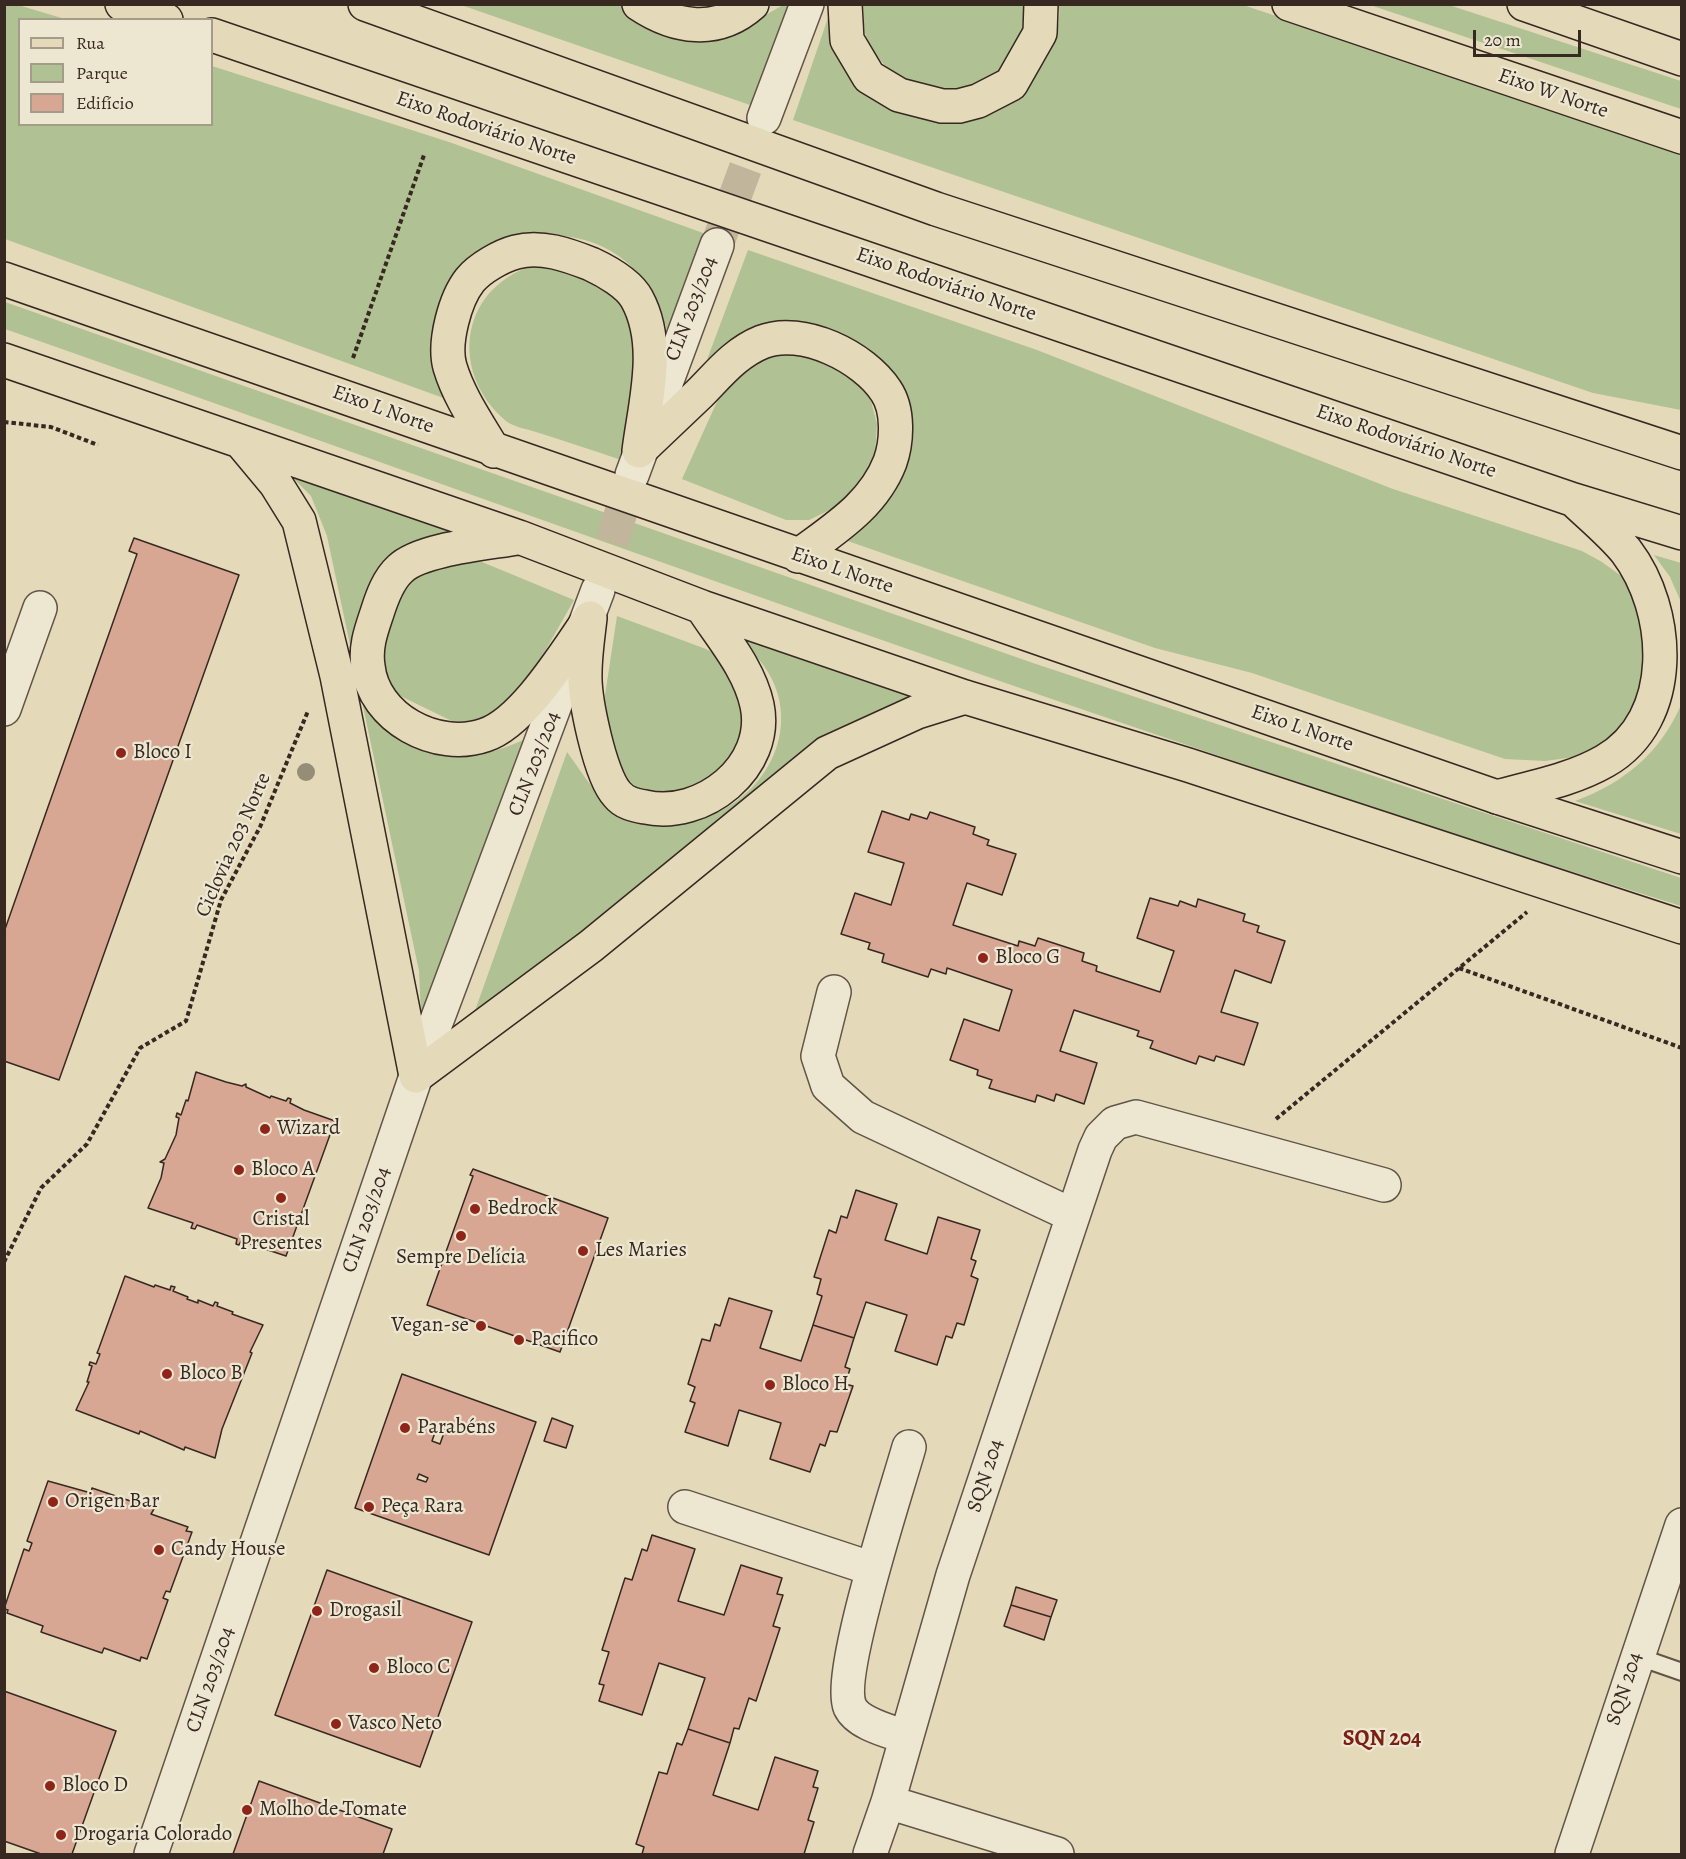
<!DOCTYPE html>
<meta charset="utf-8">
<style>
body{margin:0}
#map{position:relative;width:1686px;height:1859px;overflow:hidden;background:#e4daba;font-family:Alegreya,serif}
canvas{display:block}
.frame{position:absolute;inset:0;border:6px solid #372821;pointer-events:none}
.legend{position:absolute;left:18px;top:18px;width:195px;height:108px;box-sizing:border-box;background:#ede7d2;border:2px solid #a49b8b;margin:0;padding:8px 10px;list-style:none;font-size:18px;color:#372821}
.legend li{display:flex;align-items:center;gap:12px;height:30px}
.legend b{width:30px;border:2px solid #a49b8b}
.scale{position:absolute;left:1473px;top:30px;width:108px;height:27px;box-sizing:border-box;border:3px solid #372821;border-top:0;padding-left:8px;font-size:18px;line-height:21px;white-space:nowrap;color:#372821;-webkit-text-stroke:4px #ede7d2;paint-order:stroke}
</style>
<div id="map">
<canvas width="1686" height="1859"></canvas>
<div class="frame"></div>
<ul class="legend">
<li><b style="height:8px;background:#e4daba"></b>Rua</li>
<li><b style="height:16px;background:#b0c193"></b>Parque</li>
<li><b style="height:16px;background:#d8a794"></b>Edifício</li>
</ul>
<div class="scale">20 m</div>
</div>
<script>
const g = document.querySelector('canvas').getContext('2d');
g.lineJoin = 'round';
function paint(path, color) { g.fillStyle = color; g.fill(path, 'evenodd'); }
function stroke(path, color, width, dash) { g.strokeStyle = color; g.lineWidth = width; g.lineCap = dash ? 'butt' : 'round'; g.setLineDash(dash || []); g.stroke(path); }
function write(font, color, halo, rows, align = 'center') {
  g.font = font + ' Alegreya,serif'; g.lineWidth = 4.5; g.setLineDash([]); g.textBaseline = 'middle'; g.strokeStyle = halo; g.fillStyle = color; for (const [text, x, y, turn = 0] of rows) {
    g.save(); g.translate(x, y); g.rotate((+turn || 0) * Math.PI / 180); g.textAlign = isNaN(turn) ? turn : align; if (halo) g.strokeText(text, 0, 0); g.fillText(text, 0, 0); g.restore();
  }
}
const green = new Path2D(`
 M4,5h14l47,14 -45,1v104h192v-58l237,76 257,92 -37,107c-8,-50 -41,-93 -93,-103 -8,-1 -19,-4 -28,-3 -15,1 -49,19 -64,25l-35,140 -444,-161z
 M461,5h165l117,23 40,-23h8l-38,101z
 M863,5h166c-2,20 -8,42 -22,59 -42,50 -117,31 -141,-28 -3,-9 -2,-22 -3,-31z
 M1059,5h184l438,146v259l-88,-17 -800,-273 37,-108 55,88 136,-9c23,-23 41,-53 38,-86z
 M1370,5h79l232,76v28z
 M748,250l289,100 356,139 189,62 20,11 22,16 13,21 12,35 -7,63 -27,37 -21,15 -19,8 -30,4 -40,-2 -253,-86 -97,-25 -313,-109c23,-18 58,-38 62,-71 2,-11 -11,-41 -15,-53 -4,-14 -11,-51 -18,-61 -6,-10 -20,-16 -30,-21 -52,-25 -98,-7 -136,32z
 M539,264h20l66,37 12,39 -13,121c-29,-10 -59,-20 -88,-29 -9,-3 -23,-5 -30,-11 -60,-51 -44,-138 33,-157z
 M5,302l1028,361 648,215v28c-564,-175 -1119,-381 -1676,-577z
 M778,352l36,2 48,32 9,15 6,23 -2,30 -6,18 -27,32 -33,16h-23l-104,-41 38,-84 17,-24z
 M291,476l168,59 -23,6 -75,112 87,102c33,1 52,-4 82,-18l-108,298 -3,-64 -92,-435 -16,-40z
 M1654,555l27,8v39l-11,-25z
 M456,559l26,3 92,38 -63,111 -34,14 -21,-2 -68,-33 -11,-45 17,-41 27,-33z
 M617,616l89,33 16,9 28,55 -16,51 -44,28 -39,2 -15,-7 -23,-22 -11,-50z
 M733,633l202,68 -38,3 -431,332 101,-284c12,16 30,46 47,56 6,4 15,5 22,7 9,3 21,9 31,9 66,1 129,-61 111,-129 -7,-26 -26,-45 -45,-62z
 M1681,705v129l-106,-33c49,-18 85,-48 106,-96z`);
const building = new Path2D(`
 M134,538l105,37 -180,505 -55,-19v-129l133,-378 -8,-3z
 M882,811l27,9 2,-6 16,5 3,-7 45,15 -2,7 16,6 -2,5 29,9 -14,41 -35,-12 -14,42 65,21 1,-5 16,5 3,-8 46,15 -2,8 15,5 -1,5 64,21 14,-41 -37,-13 13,-40 28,8 2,-5 16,6 2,-8 47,15 -2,7 16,5 -2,6 28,9 -14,42 -36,-13 -14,42 37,11 -14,42 -28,-9 -2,5 -15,-5 -3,8 -46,-16 3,-7 -16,-5 2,-5 -65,-21 -14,41 37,12 -13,41 -28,-10 -2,7 -17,-6 -2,7 -46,-14 3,-8 -15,-5 1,-5 -28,-10 14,-41 35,12 13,-41 -65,-22 -1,6 -15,-5 -3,8 -46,-15 2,-8 -16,-5 2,-6 -29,-9 14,-41 36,12 13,-42 -36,-11z
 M196,1072l30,10 16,4 4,-2v3l24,11 1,-2 15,5 2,-3 3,1 -1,4 14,7 31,11 -49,135 -45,-15 -2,4 -3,-1 1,-5 -40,-14 -2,4 -4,-1 2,-5 -45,-15 13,-30 3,-15 -4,-1 5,-3 11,-24 3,-17 -3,-1 1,-4 4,2 5,-15 2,1z
 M473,1169l135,49 -48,134 -133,-47 46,-129 -3,-1z
 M856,1190l41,14 -12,36 42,14 11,-37 42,13 -9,29 5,2 -5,15 7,3 -14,46 -7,-2 -5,15 -6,-2 -9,29 -42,-14 12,-36 -41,-13 -12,36 -41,-13 9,-29 -5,-2 4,-15 -7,-2 15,-47 7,3 5,-17 6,2z
 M125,1276l29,11 1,-2 15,5 1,-4 4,1 -2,4 15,6 -1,2 11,4v-3l15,6 2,-4 3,1 -1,3 16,6 -1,2 31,11 -13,27 2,1 -30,76 -7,29 -30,-11 -1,3 -44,-19 -1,3 -63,-24 13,-28h-2l5,-16 -3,-1 1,-3 6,2 4,-10 -3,-1 2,-5z
 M729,1298l43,13 -12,37 41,13 12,-36 41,13 -9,29 5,2 -5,15 8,2 -16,46 -7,-1 -5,15 -5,-2 -10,28 -40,-13 11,-36 -42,-13 -11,36 -43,-14 10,-29 -5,-2 5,-14 -7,-3 14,-45 8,2 5,-17 5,2z
 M402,1374l134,48 -47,133 -134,-47zM438,1424l8,3 -6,17 -8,-3zM419,1474l9,4 -2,4 -9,-3z
 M552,1418l21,8 -7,22 -22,-7z
 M48,1481l43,12 1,-5 62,21 -3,5 37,13 -2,4 6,1 -22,60 -4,-1 -3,7 5,2 -21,59 -6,-2 -1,4 -36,-13 -2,5 -61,-21 2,-6 -36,-13 1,-3 -4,-1 20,-60 5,2 3,-8 -5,-2z
 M652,1535l43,14 -17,52 46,14 17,-50 41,13 -5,16 6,1 -10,31 7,2 -24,73 -7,-3 -10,31 -5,-1 -4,15 -42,-14 17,-51 -46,-15 -17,52 -43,-14 5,-16 -5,-1 10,-32 -7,-2 23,-72 7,2 10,-31 5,2z
 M327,1570l145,52 -52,145 -145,-52z
 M1016,1587l41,13 -6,17 -40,-12z
 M1011,1605l40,12 -7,23 -40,-14z
 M4,1691l112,40 -44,123h-31l-37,-13z
 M688,1729l42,14 -17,52 45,15 17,-53 43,14 -5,16 5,1 -10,32 6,2 -10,32h-162l2,-7 -8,-3 23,-72 8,2 10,-31 5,2z
 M259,1781l133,48 -9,25h-150z`);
const tertiaryTunnel = new Path2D(`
 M717,245l47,-127
 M598,590l34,-115`);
const path = new Path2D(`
 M353,358l71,-203
 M4,422l47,5 47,18
 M1459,968l223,80
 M1276,1119l251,-207
 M4,1262l37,-74 46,-44 53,-96 46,-27 35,-121 39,-73 48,-116`);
const service = new Path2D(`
 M1636,1656l46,16`);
const minor = new Path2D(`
 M4,709l36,-101
 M834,992l-16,64 10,30 35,31 209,98
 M685,1507l188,62
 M906,1737c-17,-6 -48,-13 -56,-30 -14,-33 47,-217 59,-260
 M888,1802l169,52
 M870,1854l18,-52 65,-227 142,-425 6,-13 14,-14 21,-6 248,68
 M1572,1854l110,-329`);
const tertiary = new Path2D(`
 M764,118l43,-114
 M632,475l85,-230
 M151,1854l265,-778 182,-486`);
const primary = new Path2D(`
 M639,4c36,24 78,31 113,0
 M845,4l2,36 22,37 30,18 43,11h17l19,-5 33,-17 29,-51 1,-29
 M1289,4l393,133
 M1524,4l158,55
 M4,279l1493,518 185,60
 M4,360l515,177 183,70 263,90 223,68 494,162
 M241,442l35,42 23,37 38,155 79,400 175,-130 236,-193 90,-41 48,-15
 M494,451c-16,-27 -35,-54 -44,-84 -7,-24 5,-68 20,-87 10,-12 31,-24 46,-28 25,-7 52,3 75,12 15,7 38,20 46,35 25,46 8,104 2,152
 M639,451c20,-19 40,-38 60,-57 20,-20 36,-41 63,-52 40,-16 102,15 124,49 13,19 11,51 4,71 -17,44 -56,67 -92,94
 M517,538c-28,5 -97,11 -117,31 -12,11 -18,28 -23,44 -6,18 -12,34 -9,53 5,52 69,86 117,69 39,-13 81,-83 105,-117
 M590,618c-2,18 -5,37 -5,55 -1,25 15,103 32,121 7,9 17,11 28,13 57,13 125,-40 112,-102 -8,-37 -35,-67 -55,-98`);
const trunk = new Path2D(`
 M122,4l44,16
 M365,4l571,205 746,244
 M212,35l1362,465 108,33
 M1497,797c36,-10 75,-17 108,-36 73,-42 66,-151 21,-210 -14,-17 -33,-33 -49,-48`);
const trees = [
 [306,772]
];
const markers = [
 [121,753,6,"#8f2418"],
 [983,958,6,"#8f2418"],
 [265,1129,6,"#8f2418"],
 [239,1170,6,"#8f2418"],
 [281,1198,6,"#8f2418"],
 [475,1209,6,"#8f2418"],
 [461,1236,6,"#8f2418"],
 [583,1251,6,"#8f2418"],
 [481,1326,6,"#8f2418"],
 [519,1340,6,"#8f2418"],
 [167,1374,6,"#8f2418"],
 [770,1385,6,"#8f2418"],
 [405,1428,6,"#8f2418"],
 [53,1502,6,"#8f2418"],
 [369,1507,6,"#8f2418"],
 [159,1550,6,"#8f2418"],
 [317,1611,6,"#8f2418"],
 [374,1668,6,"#8f2418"],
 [336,1724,6,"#8f2418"],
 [50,1786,6,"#8f2418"],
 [247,1810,6,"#8f2418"],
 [61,1835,6,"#8f2418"]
];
const streetNames = [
 ["Eixo W Norte",1553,94,19],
 ["Eixo Rodoviário Norte",486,129,19],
 ["Eixo Rodoviário Norte",946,285,19],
 ["CLN 203/204",692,309,-69],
 ["Eixo L Norte",383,410,20],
 ["Eixo Rodoviário Norte",1406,442,19],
 ["Eixo L Norte",842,571,19],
 ["Eixo L Norte",1302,729,19],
 ["CLN 203/204",535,764,-69],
 ["Ciclovia 203 Norte",234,845,-66],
 ["CLN 203/204",367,1220,-71],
 ["SQN 204",986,1476,-72],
 ["CLN 203/204",211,1680,-71],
 ["SQN 204",1625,1689,-72]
];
const poiNames = [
 ["Bloco I",133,753],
 ["Bloco G",995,958],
 ["Wizard",277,1129],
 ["Bloco A",251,1170],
 ["Bedrock",487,1209],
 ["Cristal",281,1220,"center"],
 ["Presentes",281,1244,"center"],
 ["Les Maries",595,1251],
 ["Sempre Delícia",461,1258,"center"],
 ["Vegan-se",469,1326,"right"],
 ["Pacifico",531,1340],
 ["Bloco B",179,1374],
 ["Bloco H",782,1385],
 ["Parabéns",417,1428],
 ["Origen Bar",65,1502],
 ["Peça Rara",381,1507],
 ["Candy House",171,1550],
 ["Drogasil",329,1611],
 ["Bloco C",386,1668],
 ["Vasco Neto",348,1724],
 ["Bloco D",62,1786],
 ["Molho de Tomate",259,1810],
 ["Drogaria Colorado",73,1835]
];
const neighbourhoodNames = [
 ["SQN 204",1382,1740]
];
paint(green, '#b0c193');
paint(building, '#d8a794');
stroke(building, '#372821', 1.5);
stroke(tertiaryTunnel, '#c1b69b', 33, [33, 16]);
stroke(service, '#625447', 20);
stroke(minor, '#625447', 36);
stroke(tertiary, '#625447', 36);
stroke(primary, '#372821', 36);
stroke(trunk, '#372821', 36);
stroke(path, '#372821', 4, [4.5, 3]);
stroke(service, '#ede7d2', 16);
stroke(minor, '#ede7d2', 33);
stroke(tertiary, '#ede7d2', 33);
stroke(primary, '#e4daba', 33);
stroke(trunk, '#e4daba', 33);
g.fillStyle = '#958d76';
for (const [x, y] of trees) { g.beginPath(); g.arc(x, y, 9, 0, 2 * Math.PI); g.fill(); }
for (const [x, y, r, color] of markers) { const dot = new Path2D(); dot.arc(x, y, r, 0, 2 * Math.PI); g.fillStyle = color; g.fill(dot); stroke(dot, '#ede7d2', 2); }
write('21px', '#372821', '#ede7d2', streetNames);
write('21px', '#372821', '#ede7d2', poiNames, 'left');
write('bold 22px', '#7a1f14', '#ede7d2', neighbourhoodNames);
</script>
